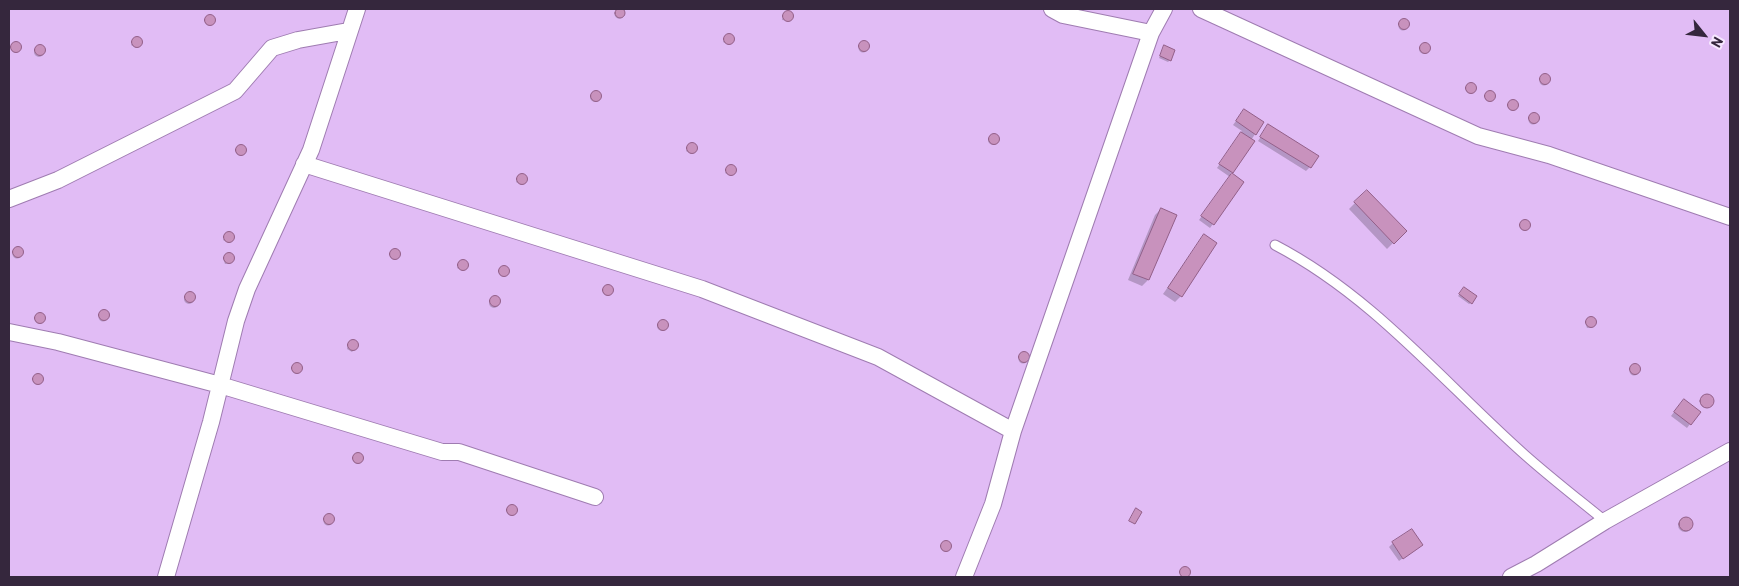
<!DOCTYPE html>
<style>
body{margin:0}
#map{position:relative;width:1739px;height:586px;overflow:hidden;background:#e1bcf5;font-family:Barlow,sans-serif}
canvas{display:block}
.frame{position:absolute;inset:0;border:10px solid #35273d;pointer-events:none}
.north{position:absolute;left:1679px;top:10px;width:50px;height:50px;-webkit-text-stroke:4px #f6e7fe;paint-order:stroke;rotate:119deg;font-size:14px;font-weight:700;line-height:20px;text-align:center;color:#35273d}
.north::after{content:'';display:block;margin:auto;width:18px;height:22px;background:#35273d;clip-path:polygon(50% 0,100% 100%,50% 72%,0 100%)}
</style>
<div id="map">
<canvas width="1739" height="586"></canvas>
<div class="frame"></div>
<div class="north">N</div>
</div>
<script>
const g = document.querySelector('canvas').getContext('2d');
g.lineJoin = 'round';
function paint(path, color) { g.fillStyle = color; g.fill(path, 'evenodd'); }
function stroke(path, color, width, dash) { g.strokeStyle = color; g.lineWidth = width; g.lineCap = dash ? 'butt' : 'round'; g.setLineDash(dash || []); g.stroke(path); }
const shadow = new Path2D(`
 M614.5 14a4.5 4.5 0 1 1 9 0a4.5 4.5 0 1 1-9 0Z
 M784,12l6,1 -1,8 -7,-1z
 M204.5 21a4.5 4.5 0 1 1 9 0a4.5 4.5 0 1 1-9 0Z
 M1398.5 26a4.5 4.5 0 1 1 9 0a4.5 4.5 0 1 1-9 0Z
 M727,35l6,3 -4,7 -6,-3z
 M135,38l6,3 -5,7 -5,-3z
 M858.5 48a4.5 4.5 0 1 1 9 0a4.5 4.5 0 1 1-9 0Z
 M10.5 48a4.5 4.5 0 1 1 9 0a4.5 4.5 0 1 1-9 0Z
 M1419 49a5 5 0 1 1 10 0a5 5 0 1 1-10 0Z
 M1164,47l6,13 -2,2 -9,-4z
 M34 52a5 5 0 1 1 10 0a5 5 0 1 1-10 0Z
 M1539.5 81a4.5 4.5 0 1 1 9 0a4.5 4.5 0 1 1-9 0Z
 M1465.5 89a4.5 4.5 0 1 1 9 0a4.5 4.5 0 1 1-9 0Z
 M590 97a5 5 0 1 1 10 0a5 5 0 1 1-10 0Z
 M1484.5 97a4.5 4.5 0 1 1 9 0a4.5 4.5 0 1 1-9 0Z
 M1507.5 106a4.5 4.5 0 1 1 9 0a4.5 4.5 0 1 1-9 0Z
 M1244,110l11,24 -25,40 13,9 -33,45 -11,-8 31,-43 -13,-9 25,-37 -9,-6z
 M1528.5 120a4.5 4.5 0 1 1 9 0a4.5 4.5 0 1 1-9 0Z
 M1268,126l42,41 -4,4 -48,-30z
 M988 140a5 5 0 1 1 10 0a5 5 0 1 1-10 0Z
 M690,144l6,3 -5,7 -5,-3z
 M235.5 151a4.5 4.5 0 1 1 9 0a4.5 4.5 0 1 1-9 0Z
 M730,166l5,2 -4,8 -6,-3z
 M520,175l6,3 -5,7 -5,-3z
 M1367,191l38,40 -18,18 -38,-40z
 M1161,209l15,7 -28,64 -6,6 -14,-6 27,-65z
 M1519.5 226a4.5 4.5 0 1 1 9 0a4.5 4.5 0 1 1-9 0Z
 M227,233l6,3 -4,7 -6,-3z
 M1204,236l-23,60 -6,6 -12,-8z
 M12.5 254a4.5 4.5 0 1 1 9 0a4.5 4.5 0 1 1-9 0Z
 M389.5 255a4.5 4.5 0 1 1 9 0a4.5 4.5 0 1 1-9 0Z
 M229,253l4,5 -3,5 -5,1 -2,-6z
 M461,261l6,3 -4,7 -6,-3z
 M498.5 272a4.5 4.5 0 1 1 9 0a4.5 4.5 0 1 1-9 0Z
 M602.5 291a4.5 4.5 0 1 1 9 0a4.5 4.5 0 1 1-9 0Z
 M1463,290l8,13 -2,1 -11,-8z
 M184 299a5 5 0 1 1 10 0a5 5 0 1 1-10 0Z
 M489 303a5 5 0 1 1 10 0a5 5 0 1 1-10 0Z
 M98.5 317a4.5 4.5 0 1 1 9 0a4.5 4.5 0 1 1-9 0Z
 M34.5 319a4.5 4.5 0 1 1 9 0a4.5 4.5 0 1 1-9 0Z
 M1591,318l4,4 -3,5 -5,1 -2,-6z
 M657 326a5 5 0 1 1 10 0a5 5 0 1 1-10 0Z
 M353,341l4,5 -5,6 -5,-3 1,-5z
 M1018.5 359a4.5 4.5 0 1 1 9 0a4.5 4.5 0 1 1-9 0Z
 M291.5 369a4.5 4.5 0 1 1 9 0a4.5 4.5 0 1 1-9 0Z
 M1629.5 371a4.5 4.5 0 1 1 9 0a4.5 4.5 0 1 1-9 0Z
 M32.5 380a4.5 4.5 0 1 1 9 0a4.5 4.5 0 1 1-9 0Z
 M1700 402a6 6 0 1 1 12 0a6 6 0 1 1-12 0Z
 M1680,404l10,20 -3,4 -16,-12z
 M352.5 459a4.5 4.5 0 1 1 9 0a4.5 4.5 0 1 1-9 0Z
 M506.5 511a4.5 4.5 0 1 1 9 0a4.5 4.5 0 1 1-9 0Z
 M323.5 521a4.5 4.5 0 1 1 9 0a4.5 4.5 0 1 1-9 0Z
 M1678 525a7 7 0 1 1 14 0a7 7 0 1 1-14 0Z
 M940.5 547a4.5 4.5 0 1 1 9 0a4.5 4.5 0 1 1-9 0Z
 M1393,543l28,2 -22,16 -10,-14z
 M1182,570h6l1,2 -3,5h-6z`);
const building = new Path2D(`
 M615 13a5 5 0 1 1 10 0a5 5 0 1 1-10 0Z
 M782.5 16a5.5 5.5 0 1 1 11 0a5.5 5.5 0 1 1-11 0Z
 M204.5 20a5.5 5.5 0 1 1 11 0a5.5 5.5 0 1 1-11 0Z
 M1398.5 24a5.5 5.5 0 1 1 11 0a5.5 5.5 0 1 1-11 0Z
 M723.5 39a5.5 5.5 0 1 1 11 0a5.5 5.5 0 1 1-11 0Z
 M131.5 42a5.5 5.5 0 1 1 11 0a5.5 5.5 0 1 1-11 0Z
 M858.5 46a5.5 5.5 0 1 1 11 0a5.5 5.5 0 1 1-11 0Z
 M10.5 47a5.5 5.5 0 1 1 11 0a5.5 5.5 0 1 1-11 0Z
 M1419.5 48a5.5 5.5 0 1 1 11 0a5.5 5.5 0 1 1-11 0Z
 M34.5 50a5.5 5.5 0 1 1 11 0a5.5 5.5 0 1 1-11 0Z
 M1164,45l11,5 -4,11 -11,-5z
 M1539.5 79a5.5 5.5 0 1 1 11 0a5.5 5.5 0 1 1-11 0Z
 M1465.5 88a5.5 5.5 0 1 1 11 0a5.5 5.5 0 1 1-11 0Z
 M590.5 96a5.5 5.5 0 1 1 11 0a5.5 5.5 0 1 1-11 0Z
 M1484.5 96a5.5 5.5 0 1 1 11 0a5.5 5.5 0 1 1-11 0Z
 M1507.5 105a5.5 5.5 0 1 1 11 0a5.5 5.5 0 1 1-11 0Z
 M1244,109l20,13 -8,13 -20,-14z
 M1528.5 118a5.5 5.5 0 1 1 11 0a5.5 5.5 0 1 1-11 0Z
 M1268,124l51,32 -8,12 -51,-31z
 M1241,132l14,9 -22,32 -14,-9z
 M988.5 139a5.5 5.5 0 1 1 11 0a5.5 5.5 0 1 1-11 0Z
 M686.5 148a5.5 5.5 0 1 1 11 0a5.5 5.5 0 1 1-11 0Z
 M235.5 150a5.5 5.5 0 1 1 11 0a5.5 5.5 0 1 1-11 0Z
 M725.5 170a5.5 5.5 0 1 1 11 0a5.5 5.5 0 1 1-11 0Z
 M1232,173l12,9 -30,43 -13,-9z
 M516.5 179a5.5 5.5 0 1 1 11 0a5.5 5.5 0 1 1-11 0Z
 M1367,190l40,41 -13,13 -40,-42z
 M1161,208l16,7 -28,65 -16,-6z
 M1519.5 225a5.5 5.5 0 1 1 11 0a5.5 5.5 0 1 1-11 0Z
 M223.5 237a5.5 5.5 0 1 1 11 0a5.5 5.5 0 1 1-11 0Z
 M1204,234l13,9 -35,54 -14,-9z
 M12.5 252a5.5 5.5 0 1 1 11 0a5.5 5.5 0 1 1-11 0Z
 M389.5 254a5.5 5.5 0 1 1 11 0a5.5 5.5 0 1 1-11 0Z
 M223.5 258a5.5 5.5 0 1 1 11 0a5.5 5.5 0 1 1-11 0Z
 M457.5 265a5.5 5.5 0 1 1 11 0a5.5 5.5 0 1 1-11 0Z
 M498.5 271a5.5 5.5 0 1 1 11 0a5.5 5.5 0 1 1-11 0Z
 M602.5 290a5.5 5.5 0 1 1 11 0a5.5 5.5 0 1 1-11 0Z
 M1464,287l13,9 -5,8 -13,-10z
 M184.5 297a5.5 5.5 0 1 1 11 0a5.5 5.5 0 1 1-11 0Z
 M489.5 301a5.5 5.5 0 1 1 11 0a5.5 5.5 0 1 1-11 0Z
 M98.5 315a5.5 5.5 0 1 1 11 0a5.5 5.5 0 1 1-11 0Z
 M34.5 318a5.5 5.5 0 1 1 11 0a5.5 5.5 0 1 1-11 0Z
 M1585.5 322a5.5 5.5 0 1 1 11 0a5.5 5.5 0 1 1-11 0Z
 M657.5 325a5.5 5.5 0 1 1 11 0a5.5 5.5 0 1 1-11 0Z
 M347.5 345a5.5 5.5 0 1 1 11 0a5.5 5.5 0 1 1-11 0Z
 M1018.5 357a5.5 5.5 0 1 1 11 0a5.5 5.5 0 1 1-11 0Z
 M291.5 368a5.5 5.5 0 1 1 11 0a5.5 5.5 0 1 1-11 0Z
 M1629.5 369a5.5 5.5 0 1 1 11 0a5.5 5.5 0 1 1-11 0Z
 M32.5 379a5.5 5.5 0 1 1 11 0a5.5 5.5 0 1 1-11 0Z
 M1700 401a7 7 0 1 1 14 0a7 7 0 1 1-14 0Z
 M1684,399l17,13 -10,13 -17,-13z
 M352.5 458a5.5 5.5 0 1 1 11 0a5.5 5.5 0 1 1-11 0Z
 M506.5 510a5.5 5.5 0 1 1 11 0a5.5 5.5 0 1 1-11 0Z
 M1136,508l6,4 -7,12 -6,-3z
 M323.5 519a5.5 5.5 0 1 1 11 0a5.5 5.5 0 1 1-11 0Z
 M1679 524a7 7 0 1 1 14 0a7 7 0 1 1-14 0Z
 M1412,529l11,16 -20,14 -11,-17z
 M940.5 546a5.5 5.5 0 1 1 11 0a5.5 5.5 0 1 1-11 0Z
 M1179.5 572a5.5 5.5 0 1 1 11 0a5.5 5.5 0 1 1-11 0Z`);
const lane = new Path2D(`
 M1275,245c98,51 169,138 250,210 26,23 53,44 80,66`);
const street = new Path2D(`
 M1052,9l11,6 88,18
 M1201,9l277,127 71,19 181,62
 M304,164l398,125 176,68 135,74
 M9,199l49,-19 177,-89 37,-43 26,-8 50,-9
 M9,332l49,10 162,43 222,67h17l136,45
 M166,577l45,-155 25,-101 11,-32 64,-139 46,-141
 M964,577l29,-73 20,-73 138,-398 13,-24
 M1511,577l25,-13 69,-43 125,-70`);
paint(shadow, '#0003');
paint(building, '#c892bd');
stroke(building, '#925f88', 1);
stroke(lane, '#9f7cb1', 11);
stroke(street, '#9f7cb1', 18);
stroke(lane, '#fff', 9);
stroke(street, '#fff', 16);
</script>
